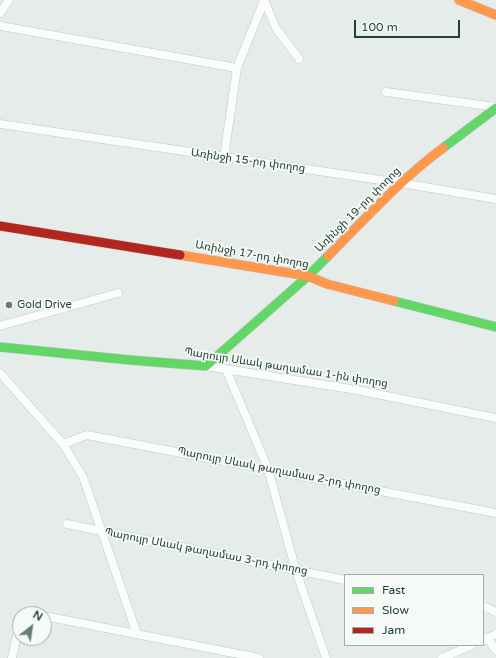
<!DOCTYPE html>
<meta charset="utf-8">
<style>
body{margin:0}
#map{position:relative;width:496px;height:658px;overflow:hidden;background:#e6ece9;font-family:"Varela Round",sans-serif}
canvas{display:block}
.legend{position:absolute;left:344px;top:574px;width:140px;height:72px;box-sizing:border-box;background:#f5faf7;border:1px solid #a0b0a9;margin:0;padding:5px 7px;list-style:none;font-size:12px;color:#214235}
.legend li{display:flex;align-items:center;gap:8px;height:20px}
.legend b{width:20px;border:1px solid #a0b0a9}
.north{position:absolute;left:12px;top:606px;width:40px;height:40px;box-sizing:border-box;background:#f5faf7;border:1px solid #a0b0a9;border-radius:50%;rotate:30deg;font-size:11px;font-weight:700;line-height:16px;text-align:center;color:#214235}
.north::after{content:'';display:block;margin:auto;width:14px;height:18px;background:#667e74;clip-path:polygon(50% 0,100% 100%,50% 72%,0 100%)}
.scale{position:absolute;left:354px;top:20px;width:106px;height:18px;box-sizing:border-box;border:2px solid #214235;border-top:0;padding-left:5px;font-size:12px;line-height:14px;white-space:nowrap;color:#214235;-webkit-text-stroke:3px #f5faf7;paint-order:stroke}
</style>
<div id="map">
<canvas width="496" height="658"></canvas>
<ul class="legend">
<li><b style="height:5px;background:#63d668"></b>Fast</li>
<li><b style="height:5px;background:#ff974d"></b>Slow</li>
<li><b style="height:5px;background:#b3261e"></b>Jam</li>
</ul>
<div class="north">N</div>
<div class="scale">100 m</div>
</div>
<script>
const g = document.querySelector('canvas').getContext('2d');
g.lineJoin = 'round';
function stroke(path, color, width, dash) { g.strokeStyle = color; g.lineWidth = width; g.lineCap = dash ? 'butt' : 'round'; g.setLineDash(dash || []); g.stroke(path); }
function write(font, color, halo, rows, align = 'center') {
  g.font = font + ' "Varela Round","Noto Sans Armenian",sans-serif'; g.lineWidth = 3.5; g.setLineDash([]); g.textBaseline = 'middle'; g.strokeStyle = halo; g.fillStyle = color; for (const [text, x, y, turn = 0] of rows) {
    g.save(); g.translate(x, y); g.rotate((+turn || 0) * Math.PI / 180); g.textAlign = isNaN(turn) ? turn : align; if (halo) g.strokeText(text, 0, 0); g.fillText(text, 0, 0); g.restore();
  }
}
const street = new Path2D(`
 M264,0l12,28 23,31
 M0,13l9,-13
 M0,26l237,42
 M386,92l110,15
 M0,124l401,59 95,16
 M224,157l13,-89 27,-67
 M0,326l118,-33
 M206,366l151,24 139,28
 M226,369l42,100 28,102 30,87
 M0,373l63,71 20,33 54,157
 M63,444l24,-9 409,78
 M67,524l278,56
 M483,606l13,6
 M23,614l4,-2 9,2
 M44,616l215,42
 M487,638l9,12
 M484,640l12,-6
 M12,658l8,-37
 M442,658l30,-13`);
const fast = new Path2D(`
 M443,148l53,-40
 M394,301l102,26
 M0,347l130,13 76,6 102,-90 20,-20`);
const slow = new Path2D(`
 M459,0l37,15
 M180,255l128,21 19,8 67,17
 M328,256c37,-37 73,-77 115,-108`);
const jam = new Path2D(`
 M0,226l180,29`);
const markers = [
 [9,305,4,"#667e74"]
];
const streetNames = [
 ["Առինջի 15-րդ փողոց",248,161,8],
 ["Առինջի 19-րդ փողոց",358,210,-45],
 ["Առինջի 17-րդ փողոց",252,255,10],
 ["Պարույր Սևակ թաղամաս 1-ին փողոց",286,368,9],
 ["Պարույր Սևակ թաղամաս 2-րդ փողոց",279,471,11],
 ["Պարույր Սևակ թաղամաս 3-րդ փողոց",206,552,11]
];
const poiNames = [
 ["Gold Drive",17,305]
];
stroke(street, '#c3c9c6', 9);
stroke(fast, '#c1cac6', 10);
stroke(slow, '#c1cac6', 10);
stroke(jam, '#c1cac6', 10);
stroke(street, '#fbfcfc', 8);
stroke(fast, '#63d668', 9);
stroke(slow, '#ff974d', 9);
stroke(jam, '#b3261e', 9);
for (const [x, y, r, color] of markers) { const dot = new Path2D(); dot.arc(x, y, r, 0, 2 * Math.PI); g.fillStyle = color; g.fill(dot); stroke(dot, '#f5faf7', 1.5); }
write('11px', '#214235', '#f5faf7', streetNames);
write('11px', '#214235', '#f5faf7', poiNames, 'left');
</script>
